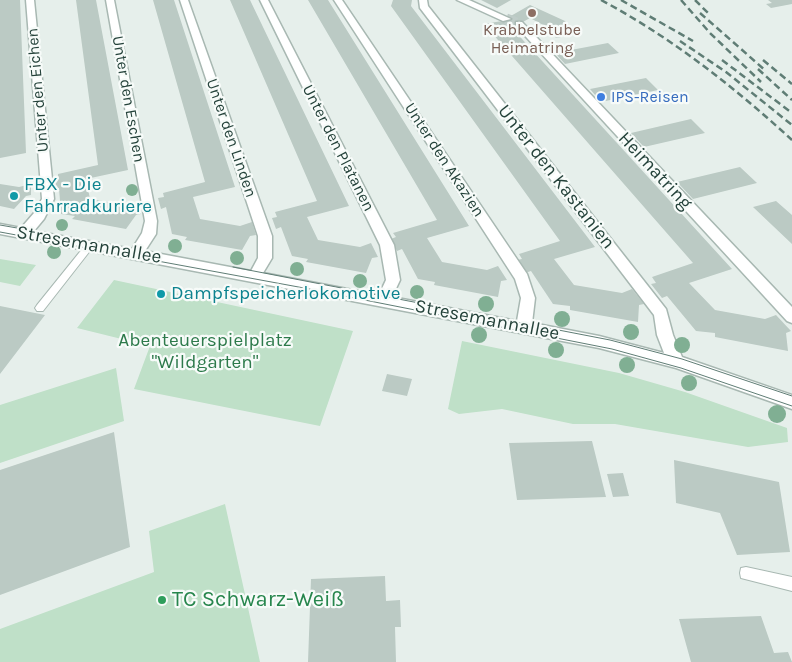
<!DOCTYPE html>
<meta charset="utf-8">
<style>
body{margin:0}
canvas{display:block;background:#e6efeb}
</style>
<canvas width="792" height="662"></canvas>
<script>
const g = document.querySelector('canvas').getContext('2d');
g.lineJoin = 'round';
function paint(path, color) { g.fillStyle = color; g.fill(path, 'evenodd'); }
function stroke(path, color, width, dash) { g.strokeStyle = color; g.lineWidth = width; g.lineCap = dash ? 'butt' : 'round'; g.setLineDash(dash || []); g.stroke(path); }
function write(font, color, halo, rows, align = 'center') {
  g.font = font + ' Karla,sans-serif'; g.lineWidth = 4.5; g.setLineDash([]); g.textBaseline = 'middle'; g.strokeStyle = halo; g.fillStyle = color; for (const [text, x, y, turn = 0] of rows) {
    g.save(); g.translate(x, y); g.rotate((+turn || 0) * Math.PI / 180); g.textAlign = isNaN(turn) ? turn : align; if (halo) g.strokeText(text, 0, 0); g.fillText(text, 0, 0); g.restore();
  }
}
const green = new Path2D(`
 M0,259l36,6 -16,21 -20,-4z
 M114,280l239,51 -33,95 -186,-37 16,-43 -73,-18z
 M462,341l157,32 66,19 102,36 1,14 -40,5 -133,-23h-42l-71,-15 -43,5 -11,-5z
 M116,368l8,53 -124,42v-58z
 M225,504l35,158h-260v-33l154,-57 -5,-41z`);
const building = new Path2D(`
 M0,0h20l6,153 -26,5z
 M76,0h20l32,170 -42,9 4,20 37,6 12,-3 2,12 -5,1 -10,14 -54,-10 3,-3 -14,-2 -2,-26 -6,2 -1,-10 6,-2v-4l40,-9z
 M153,0h21l61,187 -42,10 7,22 40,7 12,-4 4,13 -6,1 -8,14 -57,-10 2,-3 -15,-3 -6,-27 -5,2 -3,-11 6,-1 -1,-4 42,-11z
 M230,0h20l99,206 -42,11 11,23 42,7 11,-4 7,14 -6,1 -6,15 -60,-11 2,-3 -16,-3 -11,-29 -5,2 -4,-11 5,-1 -2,-5 42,-11z
 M308,0h20l141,226 -42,12 15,24 45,8 11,-4 9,14 -6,1 -3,16 -64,-12 1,-3 -17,-3 -16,-30 -5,2 -6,-12 5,-2 -3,-4 44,-13z
 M393,0h19l-1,6 184,241 -41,12 20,26 48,8 10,-4 12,15 -5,1 -1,17 -68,-12v-4l-17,-2 -22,-33 -6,2 -8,-13 5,-1 -3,-5 41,-13 -169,-235z
 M481,0h30l-14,8z
 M768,0h24v4l-21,4 -5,-4 6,-1z
 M530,5l35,16 13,13 -22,4 -7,-10 -19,-10 -18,10 220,241 -43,14 26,27 50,9 11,-4 15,16 -5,2 2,18 -73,-14v-4l-19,-2 -29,-35 -5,2 -11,-14 5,-1 -4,-6 41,-14 -209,-239 18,-3z
 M608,43l11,10 -54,11 -10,-11z
 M646,78l12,12 -57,12 -11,-13z
 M691,119l14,14 -61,14 -13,-14z
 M740,167l17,16 -64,16 -16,-17z
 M0,184l19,3 12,-3v11l-5,1 -12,13 -14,-3z
 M776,201l16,14v29l-39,-37z
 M0,306l45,9 -45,59z
 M387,374l25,5 -5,17 -25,-5z
 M114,432l16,115 -130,48v-125z
 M592,441l14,56 -89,3 -8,-57z
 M674,460l105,22 11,70 -53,3 -17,-42 -44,-10z
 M623,473l6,23 -16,1 -6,-23z
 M385,576l1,25 14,-1 1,27h-6l1,35h-88l3,-83z
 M761,616l13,37 14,-1 4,10h-101l-12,-43z`);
const streetTunnel = new Path2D(`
 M506,19l13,5`);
const lane = new Path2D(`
 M90,242l4,3 -1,2 -50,64h-6l-2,-3 2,-3 50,-62z
 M746,567l46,10v14l-51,-13 -1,-5 1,-5z`);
const street = new Path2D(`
 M26,0h8l20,199 -10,20 -10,12 98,18 10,-16 3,-12 -39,-221h8l43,221 -1,13 -11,17 106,20 7,-13v-22l-78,-236h8l84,236v22l-9,15 116,22 7,-15 -6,-35 -120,-245h8l126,245 6,35 -8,17 125,24 4,-23 -6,-19 -181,-279h8l185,274 8,24 -3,25 67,13 65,17 -7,-18 -3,-20 -234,-307 -1,-8h8l1,6 238,303 7,26 9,22 110,38v14l-116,-41 -77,-20 -599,-114v-10l21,4 13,-15 8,-14z
 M457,0h12l42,19 -8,2z
 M516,22h6l270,285v16l-5,-2 -271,-295z`);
const tram = new Path2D(`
 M0,225l51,9
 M0,232l304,56 308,61 69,19 111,38
 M233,267l377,73 72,19 110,37`);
const rail = new Path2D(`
 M601,0c71,38 132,86 191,140
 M621,0l72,41
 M681,0l29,33 51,49
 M695,0l15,15
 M700,13l66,58
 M680,41l46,31 66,53
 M722,60l70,53
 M763,60l29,24
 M758,69l34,31`);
const trees = [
 [132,190,6],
 [62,225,6],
 [175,246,7],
 [54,252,7],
 [237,258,7],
 [297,269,7],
 [360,281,7],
 [417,292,7],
 [486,304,8],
 [562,319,8],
 [631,332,8],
 [479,335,8],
 [682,345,8],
 [556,350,8],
 [627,365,8],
 [689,383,8],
 [777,414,9]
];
const markers = [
 [532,13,5,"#8d6e63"],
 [601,97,5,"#3f7fe0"],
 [14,196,5,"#0f9aa8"],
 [161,294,5,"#0f9aa8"],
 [162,600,5,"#2e9e5b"]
];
const farEducationnames = [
 ["Krabbelstube",532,30],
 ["Heimatring",532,48]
];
const farStreetnames = [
 ["Unter den Eichen",38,90,-95],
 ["Unter den Eschen",128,99,80],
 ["Unter den Linden",231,138,71],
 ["Unter den Platanen",338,148,63],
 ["Unter den Akazien",444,160,57]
];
const farShopnames = [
 ["IPS-Reisen",611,97]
];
const streetNames = [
 ["Heimatring",655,171,47],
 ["Unter den Kastanien",556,177,52],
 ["Stresemannallee",89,245,10],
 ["Stresemannallee",487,320,11]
];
const cultureNames = [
 ["FBX - Die",24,185],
 ["Fahrradkuriere",24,207],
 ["Dampfspeicherlokomotive",171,294]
];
const parkNames = [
 ["Abenteuerspielplatz",205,341],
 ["\"Wildgarten\"",205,363]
];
const nearLeisurenames = [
 ["TC Schwarz-Weiß",172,600]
];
paint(green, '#bfe0c8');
paint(building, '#bbcac4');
stroke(streetTunnel, '#bfccc8', 11, [11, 5]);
stroke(lane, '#a8b8b2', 2);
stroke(street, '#a8b8b2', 3);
paint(lane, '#fff');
paint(street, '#fff');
stroke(tram, '#5f7d75', 1);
stroke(rail, '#5f7d75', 2.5, [7, 4]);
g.fillStyle = '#80af93';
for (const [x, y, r] of trees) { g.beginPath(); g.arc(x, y, r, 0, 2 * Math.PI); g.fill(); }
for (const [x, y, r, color] of markers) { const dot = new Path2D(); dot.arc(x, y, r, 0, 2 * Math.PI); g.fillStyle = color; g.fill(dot); stroke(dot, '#f7fbf9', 2); }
write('16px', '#785e54', '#f7fbf9', farEducationnames);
write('16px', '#24423a', '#f7fbf9', farStreetnames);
write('16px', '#366cbe', '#f7fbf9', farShopnames, 'left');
write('19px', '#24423a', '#f7fbf9', streetNames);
write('19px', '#0d838f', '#f7fbf9', cultureNames, 'left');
write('19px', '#2d7a4b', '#f7fbf9', parkNames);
write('22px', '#27864d', '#f7fbf9', nearLeisurenames, 'left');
</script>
